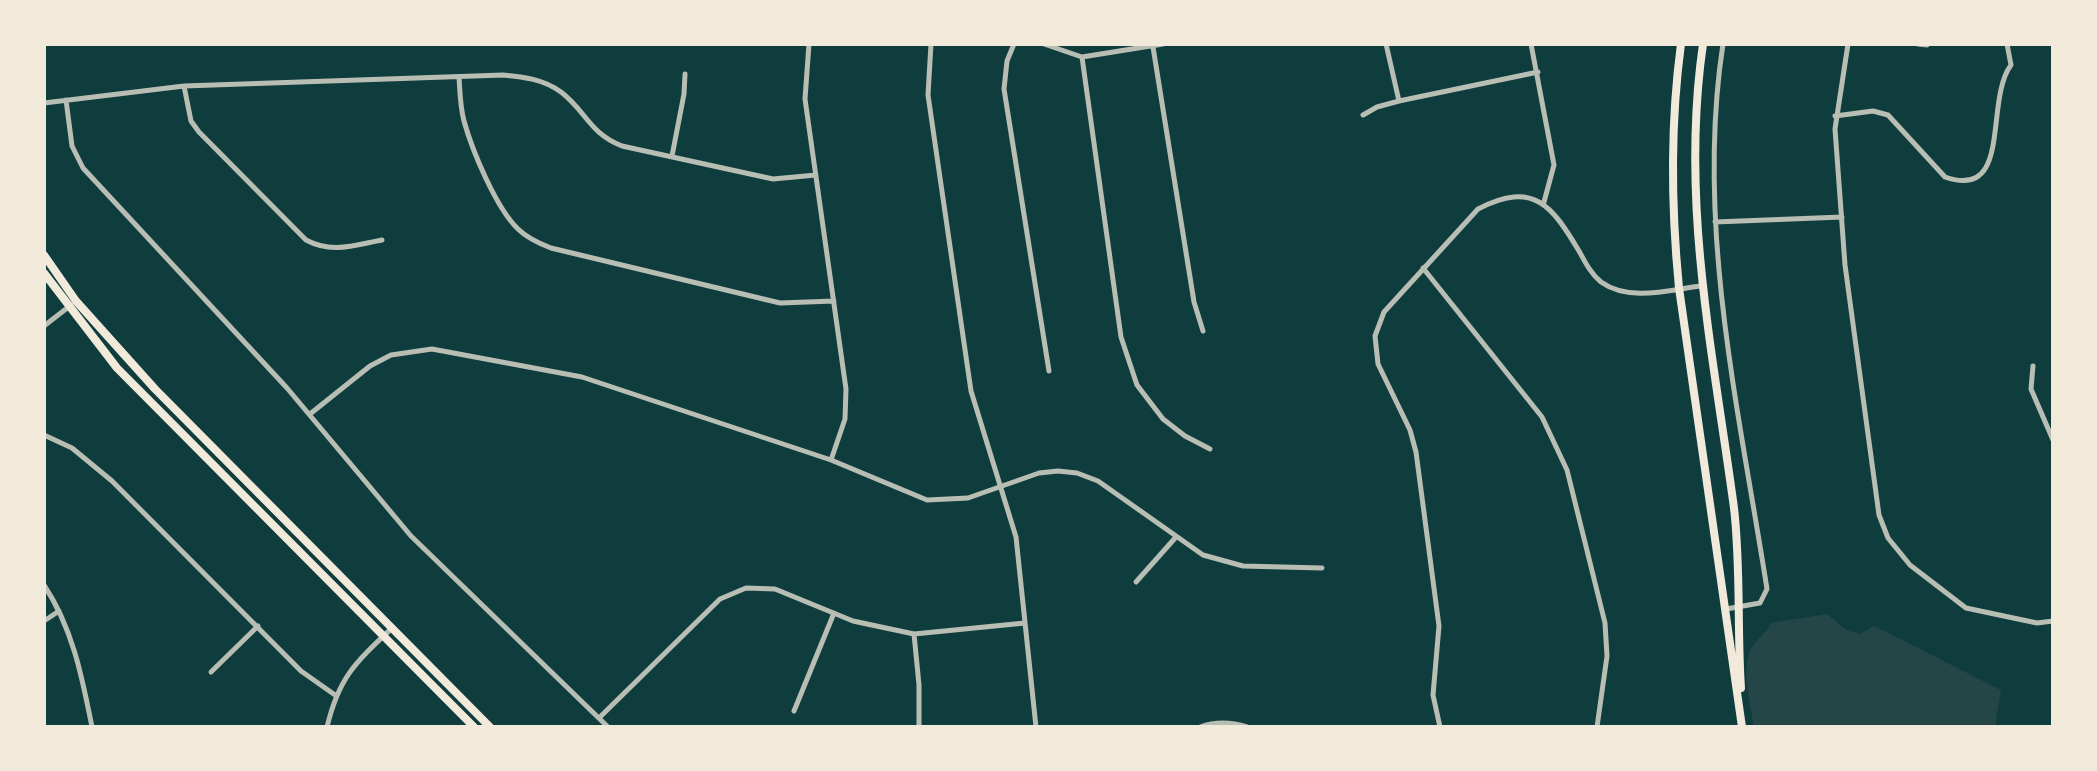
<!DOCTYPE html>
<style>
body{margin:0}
#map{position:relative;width:2097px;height:771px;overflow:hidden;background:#0f3d3e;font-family:Karla,sans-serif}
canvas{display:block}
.frame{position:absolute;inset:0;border:46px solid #f1e9da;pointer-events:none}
</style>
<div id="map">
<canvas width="2097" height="771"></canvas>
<div class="frame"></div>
</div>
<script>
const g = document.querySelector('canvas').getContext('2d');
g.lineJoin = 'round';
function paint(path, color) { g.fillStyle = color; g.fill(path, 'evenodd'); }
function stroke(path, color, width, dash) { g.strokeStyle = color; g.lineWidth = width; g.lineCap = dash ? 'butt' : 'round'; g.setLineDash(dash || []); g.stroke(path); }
const green = new Path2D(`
 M1827,614l19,16 14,4 14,-8 127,64 -6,37h-241c-3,-21 -12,-51 -5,-73 3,-12 17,-20 22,-31z`);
const minor = new Path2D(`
 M809,44l-4,55 41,290 -1,30 -14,41
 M931,44l-3,51 43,296 45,146 20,190
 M1014,44l-7,17 -3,28 45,282
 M1044,44l38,13 81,-13
 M1386,44l13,57
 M1531,44l23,121 -10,37
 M1723,44c-28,181 16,366 44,545l-7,14 -34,6
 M1848,44l-13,85 10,136 34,250 9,23 22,27 56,43 71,15 16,-2
 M1918,44l9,1
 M1153,47l41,255 9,29
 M1082,57l39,280 16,48 26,34 22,17 25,13
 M459,77c1,15 1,29 5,44 8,29 32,87 54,108 9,9 20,14 33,19l229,55 54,-2
 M184,86l7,35 8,11 107,108c26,14 49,5 76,0
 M66,100l6,46 11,22 204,220 124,148 197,191
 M44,103l140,-17 319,-11c21,2 40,4 58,17 25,19 28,41 61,54l151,33 43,-4
 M1363,115l14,-8 22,-6 139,-29
 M1835,116l38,-5 15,4 57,62c68,24 39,-76 66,-112l-4,-21
 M672,156l12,-62 1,-20
 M1715,222l127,-5
 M1423,268l119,149 25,53 38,153 2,33 -10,71
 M44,326l27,-21
 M2033,366l-2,23 22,51
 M310,414l60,-48 21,-11 41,-6 150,28 249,83 96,40 41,-2 71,-25 19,-2 19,2 21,8 105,74 40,11 79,2
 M44,435l28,13 40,33 189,190 34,24
 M1136,582l40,-45
 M44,585c29,44 38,92 48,142
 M44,621l15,-10
 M914,634l5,51v42
 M211,672l47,-46
 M794,711l40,-98
 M599,718l121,-119 26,-11 29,1 78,32 61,13 111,-11
 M327,727c12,-50 28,-64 65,-99
 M1200,727c17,-6 31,-5 47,0
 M1440,727l-7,-32 6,-69 -23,-174 -6,-22 -32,-66 -3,-28 9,-24 94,-103c56,-29 74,-3 101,42 6,11 12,23 22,31 28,20 68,8 99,4`);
const secondary = new Path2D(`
 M1681,44c-11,82 -10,162 -2,244l63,439
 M1703,44c-23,158 10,308 31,464 7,60 3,121 7,180
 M44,255l32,46 79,88 335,338
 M44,273l73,95 357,359`);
paint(green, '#244646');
stroke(minor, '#b8beb3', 5);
stroke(secondary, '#f1e9da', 8);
</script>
